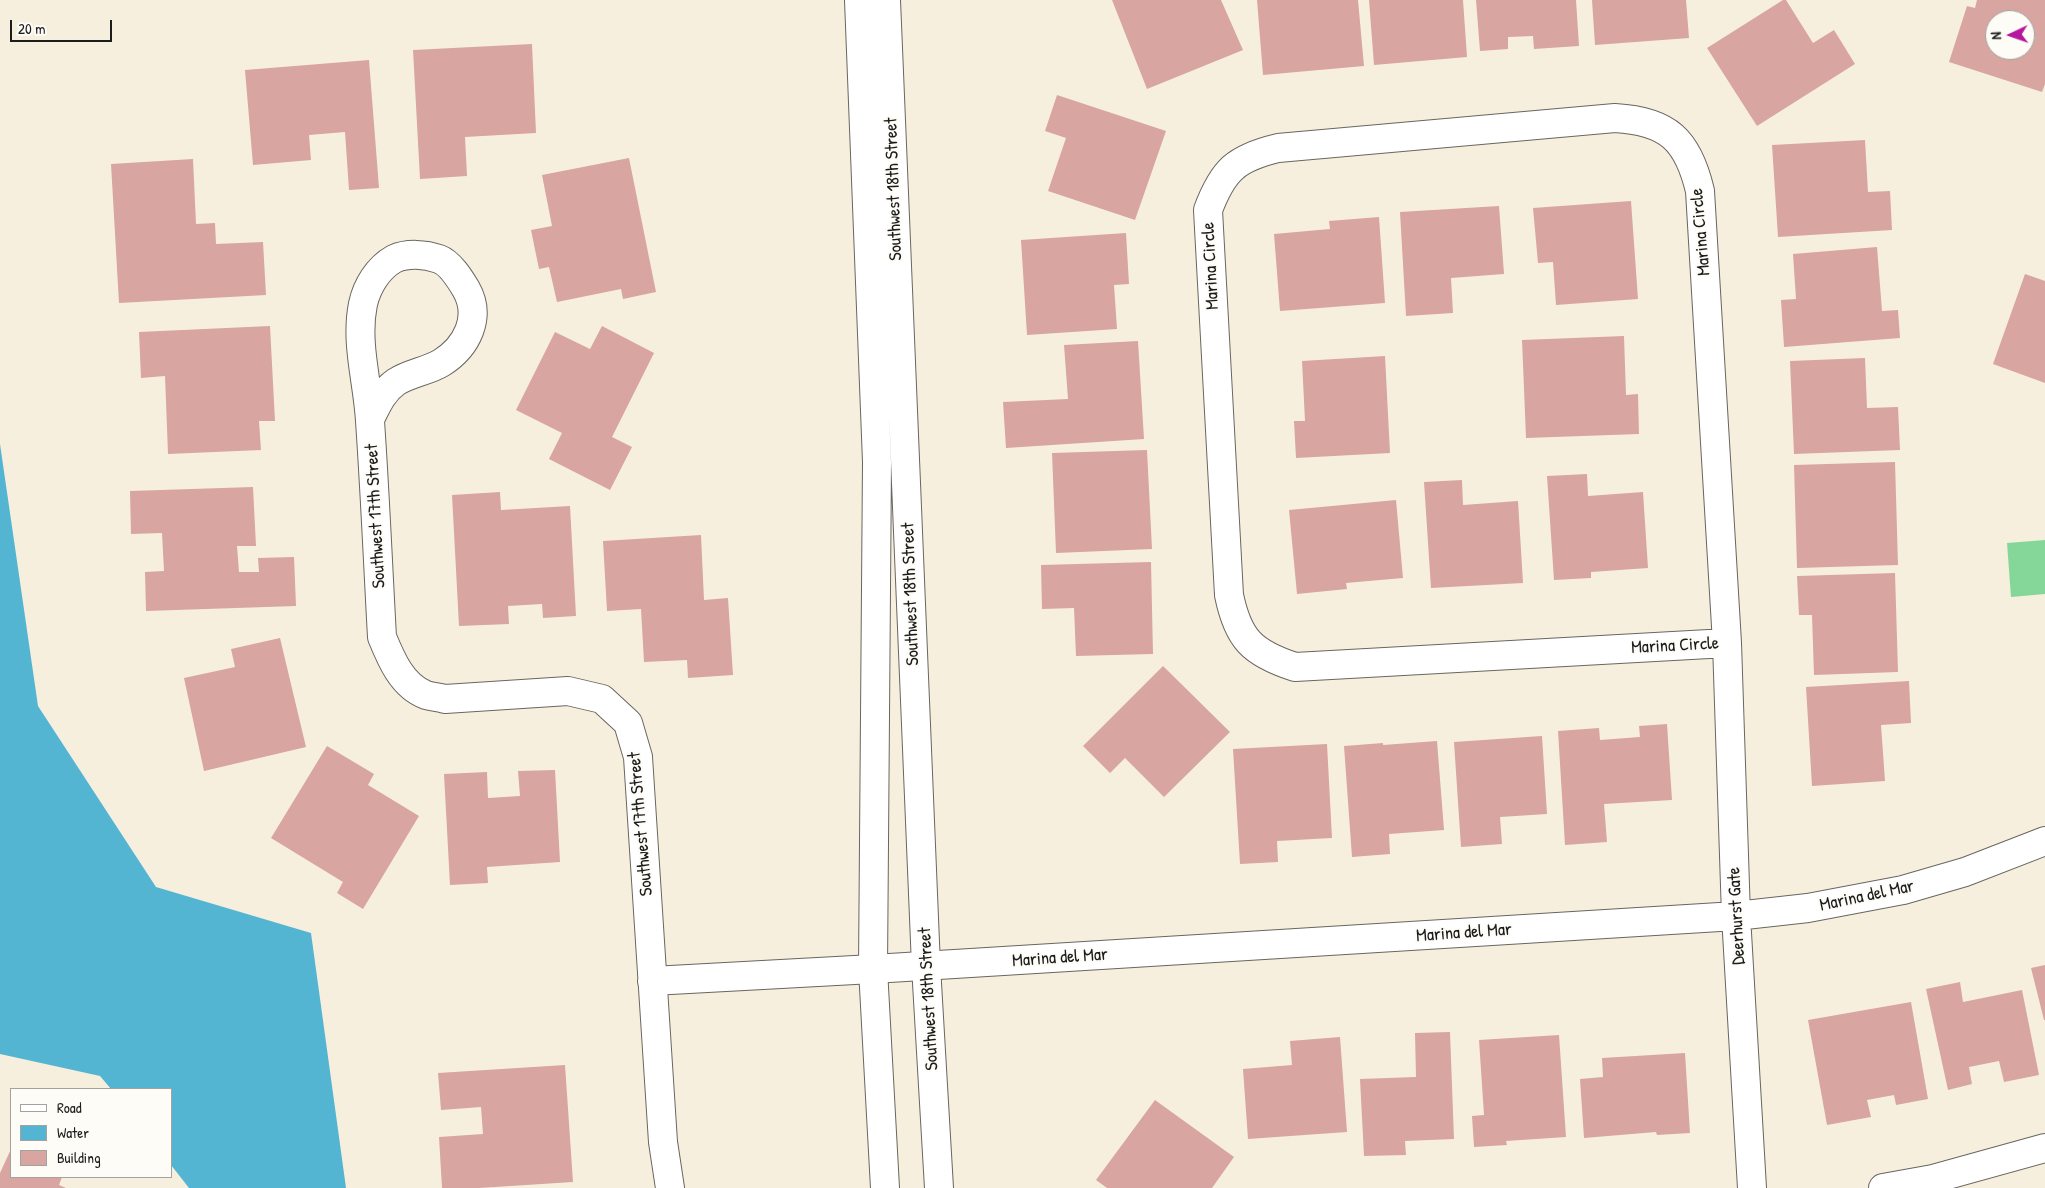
<!DOCTYPE html>
<style>
body{margin:0}
#map{position:relative;width:2045px;height:1188px;overflow:hidden;background:#f7efde;font-family:"Patrick Hand",sans-serif}
canvas{display:block}
.legend{position:absolute;left:10px;top:1088px;width:162px;height:90px;box-sizing:border-box;background:#fdfcf7;border:1px solid #a3a29f;margin:0;padding:6px 9px;list-style:none;font-size:15px;color:#1c1c1c}
.legend li{display:flex;align-items:center;gap:10px;height:25px}
.legend b{width:25px;border:1px solid #a3a29f}
.north{position:absolute;left:1985px;top:10px;width:50px;height:50px;box-sizing:border-box;background:#fdfcf7;border:1px solid #a3a29f;border-radius:50%;rotate:267deg;font-size:14px;font-weight:700;line-height:20px;text-align:center;color:#1c1c1c}
.north::after{content:'';display:block;margin:auto;width:18px;height:22px;background:#b5179e;clip-path:polygon(50% 0,100% 100%,50% 72%,0 100%)}
.scale{position:absolute;left:10px;top:20px;width:102px;height:22px;box-sizing:border-box;border:2px solid #1c1c1c;border-top:0;padding-left:6px;font-size:15px;line-height:18px;white-space:nowrap;color:#1c1c1c;-webkit-text-stroke:4px #fdfcf7;paint-order:stroke}
</style>
<div id="map">
<canvas width="2045" height="1188"></canvas>
<ul class="legend">
<li><b style="height:6px;background:#fff"></b>Road</li>
<li><b style="height:14px;background:#54b5d3"></b>Water</li>
<li><b style="height:14px;background:#d8a5a1"></b>Building</li>
</ul>
<div class="north">N</div>
<div class="scale">20 m</div>
</div>
<script>
const g = document.querySelector('canvas').getContext('2d');
g.lineJoin = 'round';
function paint(path, color) { g.fillStyle = color; g.fill(path, 'evenodd'); }
function stroke(path, color, width, dash) { g.strokeStyle = color; g.lineWidth = width; g.lineCap = dash ? 'butt' : 'round'; g.setLineDash(dash || []); g.stroke(path); }
function write(font, color, halo, rows, align = 'center') {
  g.font = font + ' "Patrick Hand",sans-serif'; g.lineWidth = 4; g.setLineDash([]); g.textBaseline = 'middle'; g.strokeStyle = halo; g.fillStyle = color; for (const [text, x, y, turn = 0] of rows) {
    g.save(); g.translate(x, y); g.rotate((+turn || 0) * Math.PI / 180); g.textAlign = isNaN(turn) ? turn : align; if (halo) g.strokeText(text, 0, 0); g.fillText(text, 0, 0); g.restore();
  }
}
const green = new Path2D(`
 M2045,540v54l-34,3 -4,-54z`);
const water = new Path2D(`
 M0,444l38,262 118,181 155,46 35,255h-157l-18,-23v-76h-60l-11,-13 -100,-22z`);
const building = new Path2D(`
 M1112,0h109l22,50 -96,39z
 M1257,0h101l6,66 -101,9z
 M1369,0h94l4,57 -93,8z
 M1476,0h100l3,46 -45,3 -1,-13 -25,1v12l-28,2z
 M1592,0h94l3,38 -94,7z
 M1783,0h3l27,43 21,-13 21,34 -98,62 -50,-78z
 M1977,0h68v84l-3,8 -93,-30 18,-56 8,2zM1995,20h30v30h-30z
 M532,44l4,89 -71,4 2,39 -47,3 -7,-129z
 M369,60l10,128 -30,2 -4,-58 -36,3 2,25 -58,5 -8,-95z
 M1057,95l109,36 -31,89 -87,-29 18,-53 -21,-7z
 M1865,140l3,52 22,-1 2,39 -114,7 -6,-92z
 M629,158l27,134 -33,7 -2,-10 -64,13 -8,-35 -10,2 -8,-39 21,-4 -10,-51z
 M193,159l3,65 19,-1 1,21 47,-2 3,53 -147,8 -8,-139z
 M1631,201l7,98 -82,6 -3,-43 -15,1 -5,-55z
 M1499,206l5,68 -53,4 2,35 -47,3 -6,-104z
 M1379,217l6,86 -105,8 -6,-77 56,-5 -1,-8z
 M1126,233l3,51 -15,1 3,44 -90,6 -6,-95z
 M1877,247l5,64 16,-1 2,28 -116,9 -3,-47 15,-1 -3,-45z
 M2025,274l20,7v102l-52,-19z
 M270,326l5,95h-16l2,29 -93,4 -3,-78 -24,2 -2,-46z
 M602,326l52,27 -42,84 20,10 -22,43 -61,-31 13,-26 -46,-23 39,-78 35,17z
 M1624,336l2,59 12,-1 1,40 -113,4 -4,-98z
 M1138,341l6,98 -138,9 -3,-46 65,-3 -4,-54z
 M1385,356l5,97 -94,5 -2,-37h11l-3,-60z
 M1865,358l2,50 31,-1 2,43 -106,4 -4,-93z
 M1147,450l5,99 -96,4 -4,-100z
 M1895,462l3,103 -101,3 -3,-103z
 M1587,474l1,22 55,-4 5,76 -57,4v6l-37,2 -7,-104z
 M1462,480l1,25 55,-4 5,82 -92,5 -7,-106z
 M253,487l3,59h-19l2,26h20l-1,-14 36,-1 2,49 -150,5 -1,-39 19,-1 -2,-38 -31,1 -1,-43z
 M500,492l1,18 69,-4 6,110 -33,2 -1,-14 -34,2 1,18 -50,2 -7,-131z
 M1396,500l7,78 -57,5 1,6 -50,5 -8,-84z
 M701,535l3,65 24,-2 5,77 -45,3 -1,-18 -43,2 -3,-53 -34,2 -4,-70z
 M1151,562l2,92 -77,2 -2,-48 -32,1 -1,-44z
 M1895,573l3,99 -84,3 -2,-60h-13l-2,-39z
 M280,638l26,109 -102,24 -20,-93 51,-11 -4,-18z
 M1163,666l67,66 -66,65 -39,-39 -15,15 -27,-27z
 M1909,681l2,42 -30,2 4,56 -73,5 -6,-99z
 M1667,724l5,76 -68,4 3,38 -42,3 -7,-114 41,-3 1,12 40,-3 -1,-11z
 M1542,736l5,78 -47,3 2,27 -41,3 -7,-105z
 M1437,741l7,89 -55,4 1,20 -38,3 -8,-111 39,-3v2z
 M1327,744l5,94 -55,3 1,21 -38,2 -7,-115z
 M327,746l47,28 -6,11 51,31 -56,93 -26,-16 6,-11 -72,-44z
 M555,770l5,92 -73,5 1,16 -38,2 -6,-111 43,-2 1,26 32,-2 -2,-25z
 M2045,965v55h-1l-13,-52z
 M1960,982l3,20 59,-12 17,85 -35,7 -5,-21 -30,6 3,17 -24,6 -22,-101z
 M1911,1002l17,97 -32,6 -2,-10 -27,5 4,17 -44,8 -19,-105z
 M1450,1032l4,107 -49,2 1,14 -42,1 -4,-77 56,-2 -1,-44z
 M1559,1035l7,102 -60,4 1,4 -33,2 -2,-31 12,-1 -5,-75z
 M1340,1037l7,95 -99,7 -5,-70 49,-4 -2,-24z
 M1685,1053l5,80 -33,2 -1,-3 -72,6 -4,-59 23,-2 -1,-19z
 M565,1065l8,117 -94,6h-37l-3,-51 44,-3 -2,-27 -40,3 -3,-37z
 M1155,1100l79,57 -22,31h-105l-11,-8z
 M11,1149v28h51l-3,8 7,3h-66v-15z`);
const minor = new Path2D(`
 M370,419c7,-14 13,-28 26,-37 14,-9 32,-11 45,-19 26,-16 41,-46 25,-74 -6,-10 -16,-26 -27,-30 -14,-5 -32,-6 -45,0 -16,9 -27,27 -31,45 -8,39 5,79 7,117 5,72 8,144 12,216 9,22 20,49 44,58 6,2 13,2 19,4l123,-8 34,8 26,24 10,34 25,385 7,46
 M1727,643l-432,24c-43,-14 -57,-28 -66,-72l-21,-385c15,-40 28,-52 70,-62l337,-30c53,3 73,22 85,73l27,452 9,273 16,272
 M652,981l221,-12 863,-53 72,-8 95,-18 62,-18 80,-31
 M1883,1188l50,-9 112,-31`);
const major = new Path2D(`
 M859,0l18,462 -4,507 12,219
 M886,0l40,966 13,222`);
const streetNames = [
 ["Southwest 18th Street",894,189,-92],
 ["Marina Circle",1701,232,-95],
 ["Marina Circle",1211,266,-93],
 ["Southwest 17th Street",376,516,-93],
 ["Southwest 18th Street",911,594,-92],
 ["Marina Circle",1675,646,-3],
 ["Southwest 17th Street",641,824,-95],
 ["Marina del Mar",1867,896,-12],
 ["Deerhurst Gate",1737,916,-93],
 ["Marina del Mar",1464,933,-4],
 ["Marina del Mar",1060,958,-4],
 ["Southwest 18th Street",929,999,-93]
];
paint(green, '#84d798');
paint(water, '#54b5d3');
paint(building, '#d8a5a1');
stroke(minor, '#696660', 30);
stroke(major, '#696660', 30);
stroke(minor, '#fff', 28);
stroke(major, '#fff', 28);
write('18px', '#1c1c1c', '#fdfcf7', streetNames);
</script>
